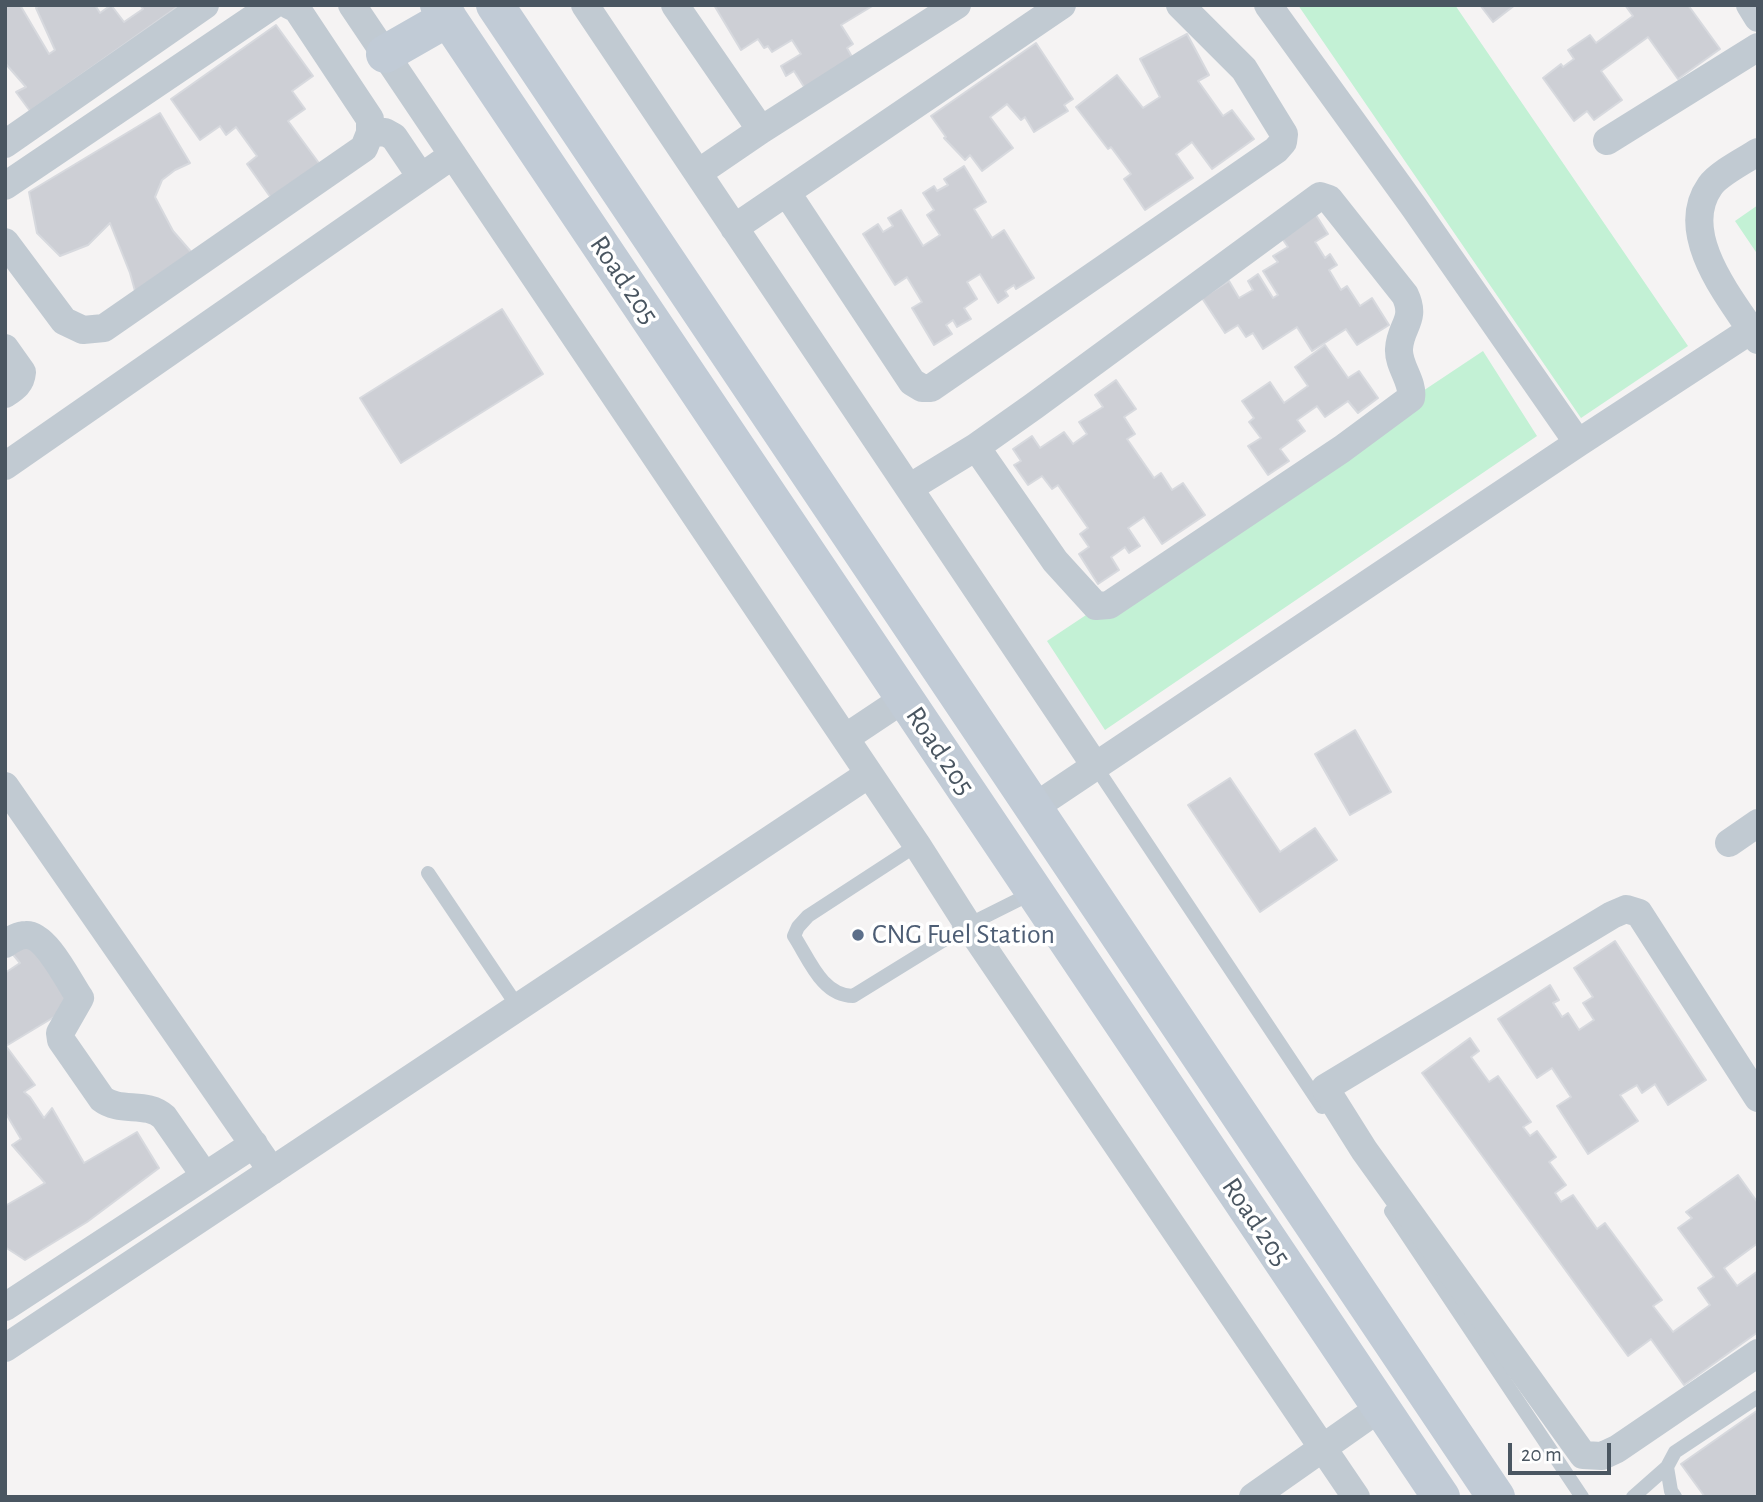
<!DOCTYPE html>
<style>
body{margin:0}
#map{position:relative;width:1763px;height:1502px;overflow:hidden;background:#f5f3f3;font-family:"Alegreya Sans",sans-serif}
canvas{display:block}
.frame{position:absolute;inset:0;border:7px solid #4a5661;pointer-events:none}
.scale{position:absolute;left:1508px;top:1443px;width:103px;height:32px;box-sizing:border-box;border:4px solid #4a5661;border-top:0;padding-left:9px;font-size:21px;line-height:24px;white-space:nowrap;color:#4a5661;-webkit-text-stroke:5px #fff;paint-order:stroke}
</style>
<div id="map">
<canvas width="1763" height="1502"></canvas>
<div class="frame"></div>
<div class="scale">20 m</div>
</div>
<script>
const g = document.querySelector('canvas').getContext('2d');
g.lineJoin = 'round';
function paint(path, color) { g.fillStyle = color; g.fill(path, 'evenodd'); }
function stroke(path, color, width, dash) { g.strokeStyle = color; g.lineWidth = width; g.lineCap = dash ? 'butt' : 'round'; g.setLineDash(dash || []); g.stroke(path); }
function write(font, color, halo, rows, align = 'center') {
  g.font = font + ' "Alegreya Sans",sans-serif'; g.lineWidth = 7; g.setLineDash([]); g.textBaseline = 'middle'; g.strokeStyle = halo; g.fillStyle = color; for (const [text, x, y, turn = 0] of rows) {
    g.save(); g.translate(x, y); g.rotate((+turn || 0) * Math.PI / 180); g.textAlign = isNaN(turn) ? turn : align; if (halo) g.strokeText(text, 0, 0); g.fillText(text, 0, 0); g.restore();
  }
}
const green = new Path2D(`
 M1298,5h157l233,341 -107,72z
 M1758,205v50l-23,-34z
 M1483,351l54,85 -432,294 -58,-89z`);
const building = new Path2D(`
 M5,5h15l29,49 6,-4 -19,-42 3,-3h56l5,8 11,-8 13,17 19,-13 -3,-4h40l-150,106 -14,-19 10,-5 -21,-24z
 M714,5h160l-33,20 12,19 -6,4 9,16 -48,29 -14,-22 -8,5 -5,-10 20,-12 -9,-14 -20,12 -4,-6 -4,2 -6,-9 -17,11z
 M1480,5h35l-22,17z
 M1625,5h63l32,44 -42,30 -30,-42 -47,34 21,29 -28,20 -7,-9 -13,10 -31,-43 18,-14 2,3 11,-8 -6,-9 22,-15 6,8 37,-27z
 M276,25l37,51 -21,15 13,18 -17,12 36,49 -48,35 -29,-41 10,-8 -21,-29 -10,8 -6,-9 -20,14 -29,-41z
 M1187,34l22,41 -11,6 25,35 9,-6 22,29 -42,30 -20,-27 -16,12 17,24 -48,32 -21,-31 7,-5 -20,-27 -3,2 -32,-42 41,-32 26,33 17,-11 -20,-38z
 M1036,43l37,56 -9,6 4,6 -34,21 -9,-15 -4,3 -14,-16 -17,13 23,31 -31,23 -12,-16 -5,5 -21,-22 2,-1 -15,-21z
 M160,113l30,50 -15,7 -13,10 -7,17 18,34 20,23 -58,37 -5,-18 -20,-50 -22,22 -28,11 -23,-23 -8,-41z
 M964,166l22,36 -12,7 18,29 12,-8 30,48 -18,11 -2,-4 -9,6 3,5 -10,7 -18,-29 -13,8 10,17 -13,9 7,11 -14,8 -4,-7 -7,5 6,9 -18,11 -22,-37 10,-6 -15,-25 -12,8 -32,-51 15,-10 5,8 10,-6 -5,-8 13,-8 22,36 17,-11 -13,-20 7,-5 -11,-17 11,-7 3,5 11,-6 -4,-6z
 M1314,212l14,22 -13,8 10,16 5,-4 7,11 -8,5 12,20 6,-4 13,20 12,-8 17,27 -32,20 -11,-16 -34,22 -15,-24 -34,22 -10,-16 -7,4 -8,-12 -13,8 -23,-35 27,-17 10,17 14,-8 -5,-9 10,-7 15,24 5,-3 -15,-24 15,-9 -5,-6 15,-9 -9,-13z
 M502,309l41,65 -142,89 -41,-65z
 M1325,345l23,33 11,-7 19,27 -20,15 -10,-12 -23,16 -8,-11 -20,14 8,11 -25,18 9,12 -21,14 -20,-29 13,-8 -12,-16 5,-4 -12,-17 28,-19 14,21 24,-17 -13,-19z
 M1116,380l20,29 -12,8 11,17 -8,5 27,39 7,-5 11,17 11,-7 22,32 -43,29 -18,-27 -16,11 12,18 -11,7 -4,-6 -14,10 8,13 -21,14 -19,-30 10,-7 -9,-13 8,-6 -30,-43 -6,4 -10,-13 -14,9 -14,-20 7,-4 -8,-12 19,-13 8,12 24,-16 9,12 14,-10 -8,-12 24,-15 -8,-12z
 M1355,730l36,62 -41,23 -35,-61z
 M1230,778l50,74 35,-24 22,32 -77,52 -72,-107z
 M32,939l26,38 11,31 -63,38 29,39 -11,7 6,5 14,21 8,-10 32,55 53,-31 22,36 -72,54 -62,38 -20,-13v-41l40,-23 -33,-38 9,-6 -16,-27v-139l15,-10 -10,-12z
 M1615,941l91,139 -38,25 -13,-21 -13,9 -5,-8 -17,10 18,26 -50,33 -31,-48 14,-9 -19,-29 -15,10 -39,-59 52,-34 9,15 -6,3 9,14 6,-4 11,17 15,-10 -11,-17 10,-6 -19,-29z
 M1470,1038l9,13 -8,6 18,25 9,-6 33,46 -8,5 7,9 7,-5 19,26 -7,5 17,23 -11,8 6,9 12,-7 24,34 8,-6 57,77 -9,6 20,26 37,-27 -12,-17 16,-11 -36,-49 14,-10 -6,-6 52,-37 20,28v40l-34,25 13,18 21,-15v61l-74,53 -33,-46 -23,17 -206,-283z
 M1758,1410v87h-53l-24,-33z`);
const service = new Path2D(`
 M1096,767l226,340
 M917,845l-109,71 -10,11 -4,9c15,23 28,60 59,60l115,-71 66,-33
 M428,873l90,134
 M1391,1211l191,286
 M1667,1467l4,24 4,6
 M1633,1497l34,-30 8,-15 83,-55`);
const minor = new Path2D(`
 M352,5l565,840 51,80 388,572
 M585,5l511,762
 M675,5l86,125
 M1268,5l146,202 164,236
 M1750,5l8,13
 M370,133l15,-1 9,5 27,40
 M1607,141l151,-94
 M5,144l200,-139
 M1758,152c-13,8 -40,22 -48,34 -34,48 21,113 48,154
 M698,173l63,-43 196,-125
 M5,186l268,-181
 M787,193l125,189 10,6h9l345,-238 7,-8 1,-8 -40,-65 -64,-64
 M734,228l328,-223
 M5,242l59,79 19,9 21,-2 260,-180 6,-15v-14l-73,-110 -8,-4
 M5,348l17,24c-1,12 -8,16 -17,22
 M5,466l448,-311
 M909,488l67,-41 58,-41 286,-210 9,3 76,96c12,25 -5,31 -6,54 -1,17 15,33 12,49l-69,51 -233,156 -13,1 -41,-45 -79,-114
 M845,738l60,-40
 M5,786l267,385
 M1033,808l545,-365 173,-113
 M1729,843l29,-20
 M5,944c6,-4 13,-9 21,-9 20,-1 43,47 54,63l-20,35 1,7 41,59c18,14 45,2 62,18l41,59
 M1758,1098l-119,-185 -13,-4 -14,6 -287,173 39,62 219,305 19,1 15,-7 141,-96
 M5,1307l249,-163
 M5,1348l864,-574
 M1253,1497l128,-90`);
const secondary = new Path2D(`
 M439,5l1002,1492
 M495,5l1001,1492
 M385,54l63,-36`);
const markers = [
 [858,935,7,"#5c6f8a"]
];
const streetNames = [
 ["Road 205",624,280,56],
 ["Road 205",940,751,56],
 ["Road 205",1256,1222,56]
];
const serviceNames = [
 ["CNG Fuel Station",872,935]
];
paint(green, '#c3f1d5');
paint(building, '#cdcfd5');
stroke(building, '#d7d9de', 2);
stroke(service, '#c1cad2', 14);
stroke(minor, '#c1cad2', 28);
stroke(secondary, '#c1cbd6', 38);
for (const [x, y, r, color] of markers) { const dot = new Path2D(); dot.arc(x, y, r, 0, 2 * Math.PI); g.fillStyle = color; g.fill(dot); stroke(dot, '#fff', 2.5); }
write('28px', '#4a5661', '#fff', streetNames);
write('28px', '#4e5e75', '#fff', serviceNames, 'left');
</script>
